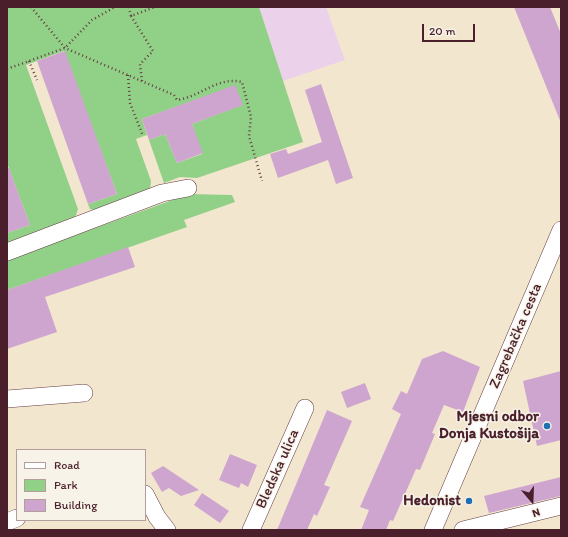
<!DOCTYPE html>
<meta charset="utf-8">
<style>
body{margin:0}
#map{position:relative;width:568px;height:537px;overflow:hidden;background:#f3e6ce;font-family:Itim,sans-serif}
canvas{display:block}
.frame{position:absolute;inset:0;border:8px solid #4a1f2b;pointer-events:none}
.legend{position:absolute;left:16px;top:449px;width:130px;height:72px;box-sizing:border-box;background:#f7f3e8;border:1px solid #b29e9c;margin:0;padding:5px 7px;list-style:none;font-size:12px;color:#4a1f2b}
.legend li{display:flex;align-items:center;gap:8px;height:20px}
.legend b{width:20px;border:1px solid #b29e9c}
.north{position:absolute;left:512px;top:481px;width:40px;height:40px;-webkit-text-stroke:3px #f7f3e8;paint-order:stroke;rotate:161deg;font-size:11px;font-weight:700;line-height:16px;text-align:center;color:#4a1f2b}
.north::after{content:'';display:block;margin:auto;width:14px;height:18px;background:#4a1f2b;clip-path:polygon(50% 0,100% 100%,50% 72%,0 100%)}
.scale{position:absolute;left:422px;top:24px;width:53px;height:18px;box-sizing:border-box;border:2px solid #4a1f2b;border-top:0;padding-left:5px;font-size:12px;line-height:14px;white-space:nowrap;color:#4a1f2b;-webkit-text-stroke:3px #f7f3e8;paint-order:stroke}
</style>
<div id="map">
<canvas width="568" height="537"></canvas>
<div class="frame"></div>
<ul class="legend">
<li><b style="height:5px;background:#fff"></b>Road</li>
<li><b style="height:11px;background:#91d087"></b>Park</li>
<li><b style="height:11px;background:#cea5cf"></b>Building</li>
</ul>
<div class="north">N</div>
<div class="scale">20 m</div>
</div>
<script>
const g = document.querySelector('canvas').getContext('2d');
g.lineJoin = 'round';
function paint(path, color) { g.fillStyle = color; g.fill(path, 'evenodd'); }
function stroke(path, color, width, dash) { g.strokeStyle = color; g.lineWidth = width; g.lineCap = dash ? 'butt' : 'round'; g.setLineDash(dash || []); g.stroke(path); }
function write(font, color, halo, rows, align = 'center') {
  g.font = font + ' Itim,sans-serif'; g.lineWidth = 3; g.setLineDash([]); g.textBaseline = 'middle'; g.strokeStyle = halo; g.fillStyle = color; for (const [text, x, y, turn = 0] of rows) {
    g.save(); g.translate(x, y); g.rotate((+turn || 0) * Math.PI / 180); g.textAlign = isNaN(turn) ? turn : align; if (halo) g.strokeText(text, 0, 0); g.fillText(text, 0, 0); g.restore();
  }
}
const built = new Path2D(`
 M259,7h67l19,53 -62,21z`);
const green = new Path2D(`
 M7,7h252l44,135 -106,36 -17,-1 -16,6 -15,-43 16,-6 12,29 25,-9 -10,-30 50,-19 -8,-19 -92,33 5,16 -11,4 15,42 -1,9 -55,20 -5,-1 -2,-5 29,-10 -53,-143 -38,14 52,144 -3,9 -66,25 -2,-1v-9l23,-8 -23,-62z
 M189,194l43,1 3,7 -51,18 3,7 -180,63v-30z`);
const building = new Path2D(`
 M514,7h36l11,27v89z
 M65,51l52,143 -29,10 -51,-143z
 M321,84l32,94 -17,6 -8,-24 -50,18 -8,-24 16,-5 2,5 34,-12 -17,-52z
 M235,85l8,20 -51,19 11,29 -26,10 -12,-29 -16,6 -7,-21z
 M7,168h2l21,57 -23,8z
 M128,247l7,20 -90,30 12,35 -50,17v-59z
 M443,351l37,16 -17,45 -19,-7 -12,28 3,1 -15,36 -4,-1 -23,52 -3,-1 -4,10h-25l8,-20 -9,-3 41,-93 -9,-5 9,-18 6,3 15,-35z
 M561,371v69l-24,6 -14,-65z
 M365,383l6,16 -24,9 -6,-16z
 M327,410l25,11 -28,64 6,2 -13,29 -3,-2 -7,16h-30z
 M230,454l27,11 -9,22 -7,-4 -2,5 -20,-8z
 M163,466l36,24 -18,6 -12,-8 -7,4 -11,-19z
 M561,477v19l-72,17 -5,-17z
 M202,493l27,18 -9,12 -26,-18z`);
const path = new Path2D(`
 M31,7l34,41 109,47 3,5c23,-3 41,-24 65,-18l9,35 -2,19 13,45
 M129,7l2,9 24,-9
 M131,16l22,35 -13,13 2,17
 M29,61l8,19
 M7,69l58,-21 27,-28 23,-13
 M128,75l2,28 13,33`);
const minor = new Path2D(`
 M7,252l155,-59 26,-5
 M7,399l77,-6
 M145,494l12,23 10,13
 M7,522l10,-4
 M251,530l54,-122
 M433,530l128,-300
 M463,530l98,-24`);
const markers = [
 [547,426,4,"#1f6fb2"],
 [469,501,4,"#1f6fb2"]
];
const streetNames = [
 ["Zagrebačka cesta",516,336,-67],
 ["Bledska ulica",278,469,-66]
];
const poiNames = [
 ["Mjesni odbor",539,417],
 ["Donja Kustošija",539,434],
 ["Hedonist",461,501]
];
paint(built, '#ecd1ea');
paint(green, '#91d087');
paint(building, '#cea5cf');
stroke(minor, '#633d43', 18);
stroke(path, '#633d43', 2.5, [1, 3]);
stroke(minor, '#fff', 17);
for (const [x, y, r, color] of markers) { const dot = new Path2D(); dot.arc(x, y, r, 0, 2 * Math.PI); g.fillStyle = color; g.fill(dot); stroke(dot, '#f7f3e8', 1.5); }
write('15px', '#4a1f2b', '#f7f3e8', streetNames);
write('bold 15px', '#4a1f2b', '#f7f3e8', poiNames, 'right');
</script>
